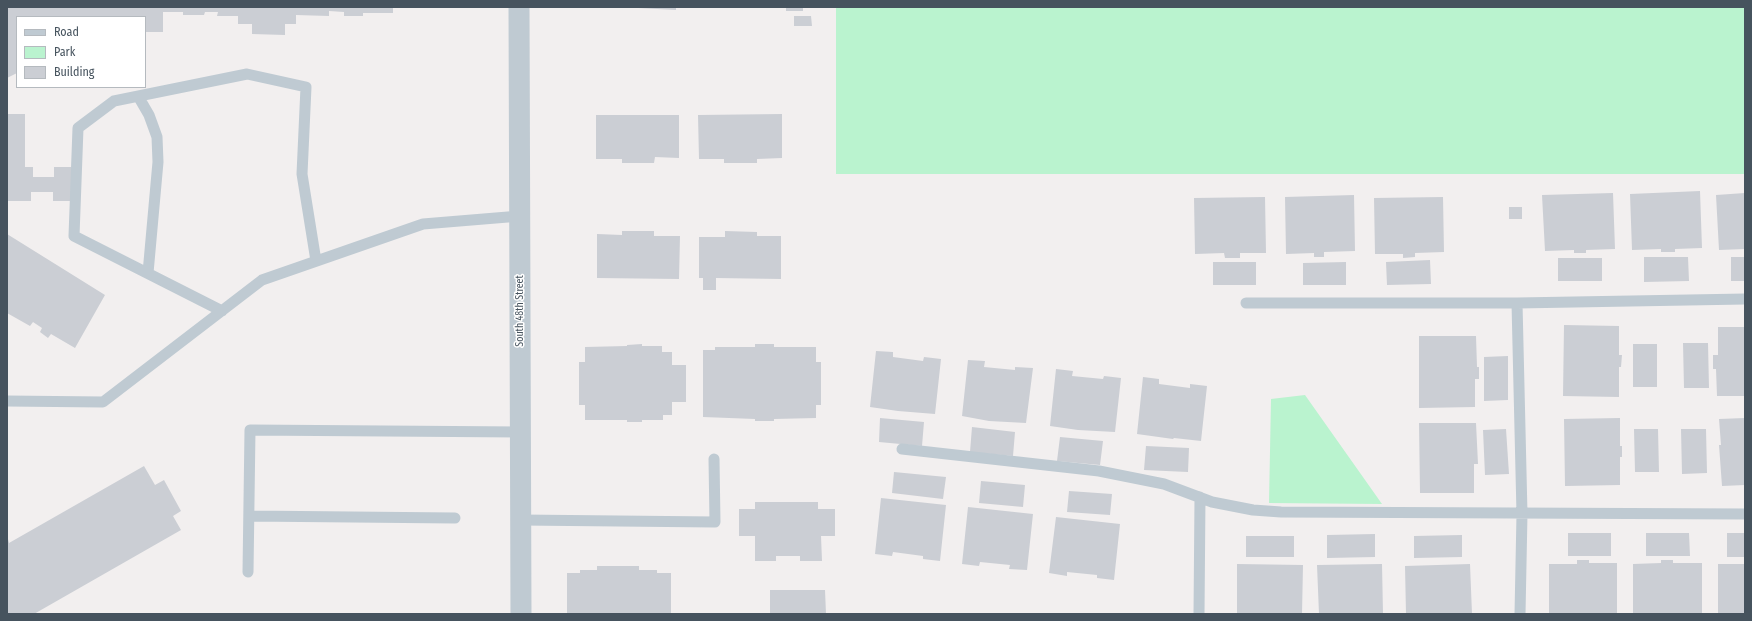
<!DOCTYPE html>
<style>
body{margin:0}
#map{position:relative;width:1752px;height:621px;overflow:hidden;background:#f2efef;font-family:"Fira Sans Condensed",sans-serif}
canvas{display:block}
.frame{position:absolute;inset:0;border:8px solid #46535e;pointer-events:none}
.legend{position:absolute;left:16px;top:16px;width:130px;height:72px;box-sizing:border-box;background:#fff;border:1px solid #b5babf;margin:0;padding:5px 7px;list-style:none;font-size:12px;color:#46535e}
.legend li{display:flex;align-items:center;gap:8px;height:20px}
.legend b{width:20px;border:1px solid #b5babf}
</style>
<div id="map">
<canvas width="1752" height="621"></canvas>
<div class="frame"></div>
<ul class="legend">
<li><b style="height:5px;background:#bfcad2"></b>Road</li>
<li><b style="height:11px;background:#baf3cf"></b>Park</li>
<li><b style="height:11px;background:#cbced4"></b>Building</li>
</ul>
</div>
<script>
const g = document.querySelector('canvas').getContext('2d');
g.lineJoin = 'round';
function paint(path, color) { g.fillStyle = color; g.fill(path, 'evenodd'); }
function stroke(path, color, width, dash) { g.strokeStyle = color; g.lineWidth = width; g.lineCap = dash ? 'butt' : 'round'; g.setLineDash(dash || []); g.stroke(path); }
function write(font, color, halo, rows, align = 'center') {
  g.font = font + ' "Fira Sans Condensed",sans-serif'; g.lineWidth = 3; g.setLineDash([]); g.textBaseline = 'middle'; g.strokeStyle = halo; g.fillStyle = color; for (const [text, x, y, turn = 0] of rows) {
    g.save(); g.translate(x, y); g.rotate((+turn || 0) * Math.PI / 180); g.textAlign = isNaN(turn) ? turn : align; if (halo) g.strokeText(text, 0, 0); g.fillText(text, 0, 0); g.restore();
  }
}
const green = new Path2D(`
 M836,7h909v167h-909z
 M1305,395l77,109 -113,-1 2,-104z`);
const building = new Path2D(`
 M7,7h386v6h-30v3h-19v-4l-15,-1v5l-33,-1v9h-11v11l-33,-1v-10h-14v-8h-21l1,-4h-13l-1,3h-21v-3h-20v20h-18v-15h-128v56l-10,5z
 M638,7h38v3l-38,-2z
 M786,7h17v4h-17z
 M794,16h17l1,10h-18z
 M7,114h18v53h8v10h21v-10h17v34h-18v-9h-22v9h-24z
 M782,114v44l-25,1v4h-33v-4h-25l-1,-44z
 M596,115h83v43l-24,-1 -1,6h-32v-4h-26z
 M1700,191l2,57 -27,1v3h-14v-3l-29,1 -2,-56z
 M1613,193l2,56 -29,1v3h-12v-3l-29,1 -3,-56z
 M1745,193v56l-26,1 -3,-55z
 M1354,195l1,56 -31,1v5h-10v-4l-28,1 -1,-57z
 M1265,197l1,56h-26v5h-15l-1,-5 -29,1 -1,-56z
 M1443,197l1,55 -29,1v4l-12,1v-4h-28l-1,-56z
 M1509,207h13v12h-13z
 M622,231h32v5h26l-1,43 -82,-1v-44l25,1z
 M725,231l32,1v4h24v43l-65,-1v12h-13v-12h-4v-41h26z
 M7,234l98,61 -30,53 -24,-14 -3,4 -8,-6 2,-4 -9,-6 -3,4 -23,-13z
 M1644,257h44l1,24 -45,1z
 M1731,257h14v24h-14z
 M1558,258h44v23h-44z
 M1430,260l1,24 -44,1 -1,-23z
 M1213,262h43v23h-43z
 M1346,262v23h-43v-22z
 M1564,325l55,1v29h3l-1,12h-2v30l-56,-1z
 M1718,327h27v69h-28l-1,-27h-3v-14h5z
 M1419,336h57l1,31h2v12h-4v28l-56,1z
 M1683,343h25l1,45h-25z
 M642,344v2h20v6h10v13h14v37h-14v13h-9v5h-21v2h-15v-2h-42v-15h-6v-43h6v-15l42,-1v-1z
 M755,344h19v3h42v15h5v43h-5v13l-42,1v2h-19v-2l-52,-2v-67h12v-3h40z
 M1633,344h24v43h-24z
 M876,351l17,1v5l30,4 1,-4 17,2 -6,55 -37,-3 -28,-4z
 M1508,356v44l-24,1v-44z
 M968,360l17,1 -1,6 31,3v-3l18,1 -7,55 -37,-2 -27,-5z
 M1056,369l17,2 -1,5 31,3 1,-3 17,2 -6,54 -37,-2 -28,-4z
 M1143,377l16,2v5l31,4v-4l17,2 -6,55 -27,-3 -1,1 -36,-5z
 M880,418l44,4 -2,24 -43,-4z
 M1620,418v28h2v11h-2v28l-55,1 -1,-67z
 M1745,418v67l-23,1 -3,-41h2l-2,-26z
 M1419,423h57l2,41h-4v29h-54z
 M972,427l43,5 -2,24 -43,-4z
 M1506,429l3,45 -24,1 -2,-45z
 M1634,429h24l1,43h-24z
 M1681,429h25l1,44 -25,1z
 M1060,437l43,4 -3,24 -43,-4z
 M1146,446l43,2 -1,24 -44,-2z
 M144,466l11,19 9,-5 17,31 -8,5 8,14 -147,84h-27v-79l2,8z
 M894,472l52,5 -3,22 -51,-6z
 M981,481l44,4 -2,22 -44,-4z
 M1069,491l43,3 -2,21 -43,-3z
 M881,498l65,7 -6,56 -17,-2v-3l-30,-4 -1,4 -17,-2z
 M755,502h63v7h17v27h-14l1,25h-22v-5h-24v5h-21v-25h-16v-27h16z
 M968,507l65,7 -6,56 -18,-1 1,-4 -30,-3 -1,4 -17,-2z
 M1056,517l64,7 -6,56 -17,-2v-3l-30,-3v4l-18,-3z
 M1568,533h43v23h-43z
 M1646,533h43l1,23h-44z
 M1727,533h18v24h-18z
 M1375,534v23l-48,1v-23z
 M1462,535v22l-48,1v-22z
 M1246,536h48v21h-48z
 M1577,560h12v3h28v51h-68v-50h28z
 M1661,560h12v3h29v51h-69v-50l28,-1z
 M1237,564l66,1 -1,49h-65z
 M1382,564l1,50h-64l-2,-49z
 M1470,564l2,50h-66l-1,-48z
 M1718,564h27v50h-27z
 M597,566h42v4h18v3h14v41h-104v-41h13v-3h17z
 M770,590h55l1,24h-56z`);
const service = new Path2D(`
 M138,96l11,19 8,22 1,25 -10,111
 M1246,303h271l228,-4
 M1517,303l5,211 -2,100
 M222,311l-148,-75 4,-108 36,-27 133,-27 59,13 -4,87 14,87
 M7,401l96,1 159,-122 161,-56 97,-8
 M902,449l197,22 65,13 48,18 41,8 28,2 464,2
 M249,516l206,2
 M521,520l194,2 -1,-63
 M248,572l2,-142 270,2
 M1199,614l1,-117`);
const minor = new Path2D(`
 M519,7l2,607`);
const streetNames = [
 ["South 48th Street",520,311,-90]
];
paint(green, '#baf3cf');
paint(building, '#cbced4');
stroke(service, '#bfcad2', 11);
stroke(minor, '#bfcad2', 21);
write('10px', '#46535e', '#fff', streetNames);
</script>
